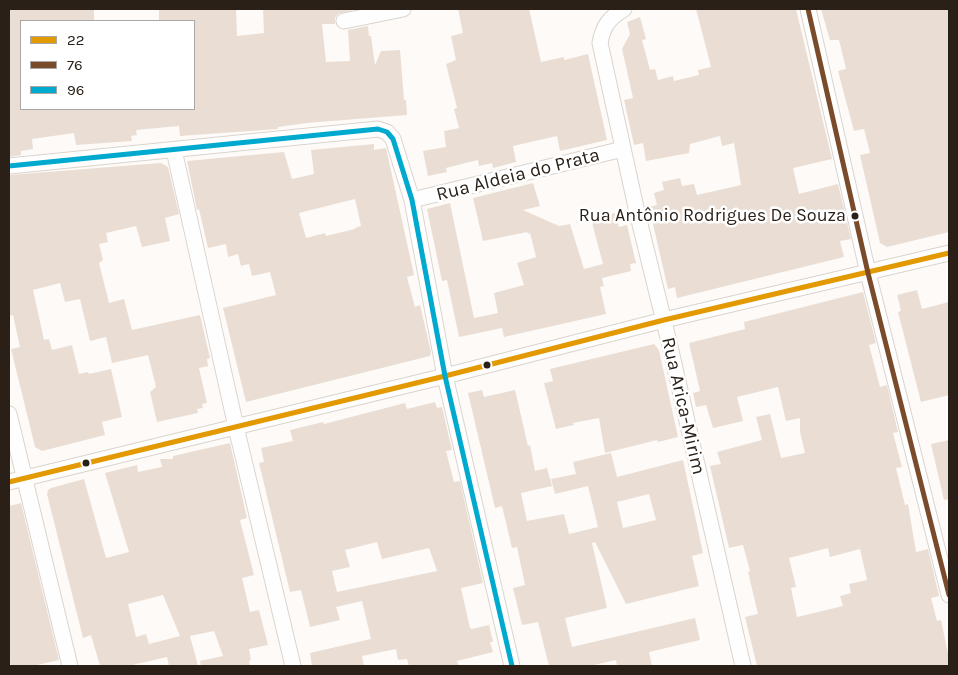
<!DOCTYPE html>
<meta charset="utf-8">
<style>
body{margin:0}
#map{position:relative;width:958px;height:675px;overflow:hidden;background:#fdfaf7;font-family:Karla,sans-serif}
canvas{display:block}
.frame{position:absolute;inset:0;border:10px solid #2a2018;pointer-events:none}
.legend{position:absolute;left:20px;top:20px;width:175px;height:90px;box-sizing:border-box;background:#fff;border:1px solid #aaa6a3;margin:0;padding:6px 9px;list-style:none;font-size:15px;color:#2a2018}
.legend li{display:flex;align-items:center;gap:10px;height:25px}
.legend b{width:25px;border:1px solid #aaa6a3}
</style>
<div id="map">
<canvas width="958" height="675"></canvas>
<div class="frame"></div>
<ul class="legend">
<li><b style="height:6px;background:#e29902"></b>22</li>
<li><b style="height:6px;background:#7a4b2a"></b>76</li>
<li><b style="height:6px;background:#00a9ce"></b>96</li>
</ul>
</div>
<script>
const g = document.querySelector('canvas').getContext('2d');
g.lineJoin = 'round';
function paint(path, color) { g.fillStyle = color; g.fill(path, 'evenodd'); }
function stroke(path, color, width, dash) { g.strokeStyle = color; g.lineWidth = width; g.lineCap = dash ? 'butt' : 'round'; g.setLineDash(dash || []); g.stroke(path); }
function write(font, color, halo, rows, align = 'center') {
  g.font = font + ' Karla,sans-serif'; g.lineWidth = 5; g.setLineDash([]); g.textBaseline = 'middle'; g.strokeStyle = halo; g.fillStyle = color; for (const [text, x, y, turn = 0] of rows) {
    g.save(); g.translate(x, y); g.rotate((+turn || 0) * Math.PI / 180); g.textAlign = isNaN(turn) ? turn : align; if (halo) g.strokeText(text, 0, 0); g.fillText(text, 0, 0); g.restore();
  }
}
const building = new Path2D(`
 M9,9h85v12h-73v88h173v-88h-35v-12h77l1,27 27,-3 -1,-24h94l-19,5 -3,4v6h-13l4,38 24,-1 -2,-31 20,-4 1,10h2l4,29 6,-14 19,-1 4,50h2l1,15 -100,8 -29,4v2l-98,7 -1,-10 -43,4 1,5 -6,1 1,5 -56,4 -2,-12 -42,6 1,10 -12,2v4l-12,2z
 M458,9h71l12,53 23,-5v3l24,-6 19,86 -47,11 -3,-15 -44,10 3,16 -23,6 -1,-5 -13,3 -1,-6 -32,8 1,4 -19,4 -5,-25 23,-4 -2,-16 15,-3 -5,-19 3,-1 -11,-44 10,-4 -5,-24 12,-3z
 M696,9h100l36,150 -39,9 6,26 39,-10 13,55 -11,2 4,16 -167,41 -2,-11 -7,2 -19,-82 8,-2 -3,-12 10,-3 -2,-8 18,-4 2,8 12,-2 3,11 44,-10 -7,-42 -12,3 -2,-10 -30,8 -1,9 -43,8 -3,-18 -9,2 -10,-45 9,-2 -11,-49 8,-15 -3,-12 13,-5 6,22 -4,1 8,30 5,-1 3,11 15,-4 1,5 25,-6 -1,-5 13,-3z
 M821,9h128v223l-62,15 -7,-4 -20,-88 10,-2 -6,-24 -10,2 -16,-60 8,-2 -7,-29h-9z
 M374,144v6l12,-2 28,127 -7,2 8,30 5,-2 11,47 -1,4 -184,46 -23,-94 53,-13 -6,-23 -18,4 -3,-12 -8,2 -3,-12 -10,3 -2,-13 -18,4 -9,-39 -2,1 -10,-49 97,-9 8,27 22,-5 -3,-24zM355,199l6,27 -6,2v1l-29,7 -1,-3 -19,5 -7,-25z
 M161,163l7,4 11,47 -14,4 5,23 -28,6 -6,-21 -30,7 2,9 -9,2 4,16 -4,3 10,40 15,-4 8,31 68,-15 10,43 -3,1 1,7 -9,2 8,35 -5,1 1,4 -6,1 1,4 -41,9 -7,-30 6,-5 -8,-32 -36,8 -6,-26 -16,4 -10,-42 -15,3 -5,-19 -27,7 11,50 5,-1 3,11 20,-5 7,29 9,-2 1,2 22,-5 11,48 -20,5 3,13 -63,16 -7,-4 -24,-98 9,-2 -7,-32 -4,1v-141z
 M533,183l7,23 -17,4 36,16 11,-2 14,45 19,-5 -12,-45 24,-6 4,14 8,-2 9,38 -6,1 1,7 -29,7 2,8 -4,1 6,27 -102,23 -2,-9 -43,9 -12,-57 -5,1 -15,-72 23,-6 24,115 24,-5 -4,-20 30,-8 -7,-22 19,-6 -6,-24 -2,1 -1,-2 -44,9 -10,-43z
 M917,290l5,19 27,-7v93l-28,7 -23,-90 3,-1 -4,-16z
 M863,292l13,51 -7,2 11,42 7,-2 11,47 -5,1 9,34 -6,1 9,37 3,-1 8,48 12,-3 11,47 -8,2 6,23 4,-1 8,38v8h-192l-12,-49 13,-3 -10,-42 2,-1 -7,-26 -14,3 -19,-82 11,-2 -4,-12 45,-12 -6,-23 14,-3 11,44 24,-5 -5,-21v-14l-14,3 -8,-34 -41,10 6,24 -30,7 -7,-23 -10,2 -3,-14 7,-2 -11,-48 56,-14 -1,-7zM828,548l2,9 30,-8 7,31 -18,4 2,9 -11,3 3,10 -46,11 -6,-29 5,-1 -7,-29z
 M654,344l5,6 19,87 -20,5 -1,-2 -52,13 -6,-35 -26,5 1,2 -18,4 -12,-46 9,-2 -3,-12z
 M482,390l2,7 31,-7 13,56 2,-1 5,26 12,-3 5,18 -31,7 6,28 37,-7 5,20 29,-7 -10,-41 -33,8 -4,-15 25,-5 -3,-12 38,-9 6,24 66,-17 20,93 -11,3 7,30 -73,18 -31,-62 -3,1 15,65 -42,10 7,29 123,-29 5,22 -51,12 3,14h-35l-1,-6 -26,6h-41l-11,-44 -16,3 -9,-37 12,-3 -8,-38 -5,1 -10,-42 -7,2 -27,-115zM649,494l7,26 -33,8 -6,-26z
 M435,402l2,6 5,-1 10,43 -6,1 8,31 6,-1 23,102 -22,5 9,40 2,1 17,-4 4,17h-3l3,10 -36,9 2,5h-50l-2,-7 -9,1 -2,-11 -34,7 2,10h-52l-2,-13 61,-14 -9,-38 -26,6 4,13 -30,7 -9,-37 -11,2 -31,-129 5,-1 -3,-14 32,-7 -3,-11 33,-8 1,2 81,-21 2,6zM377,542l5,17 47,-11 8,23 -100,21 -5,-21 18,-4 -5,-17z
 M949,440v59l-5,1 -13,-56z
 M230,443l17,75 -7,2 14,55 -12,3 8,34 9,-2 9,35 -19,4 2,11 -2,1 1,5h-49l-1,-5 23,-5 -9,-25 -24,5 8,30h-29l-2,-9 -39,9h-28l-9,-31 -8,3 -36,-144 1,-4 3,-2 33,-9 22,79 23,-6 -24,-79 32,-8 1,7 24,-5 -2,-8h13v-3zM163,595l17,41 -31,8 -3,-10 -10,3 -8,-33z
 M21,503l38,157 -26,6h-22l-2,-8v-152z`);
const minor = new Path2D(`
 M624,9c-15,9 -21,17 -24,34l37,169 32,130 74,324
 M808,9l60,264 81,322
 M344,21l59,-12
 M174,150l62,277 57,239
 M9,166l369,-37 9,3 6,7 19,61 33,176 67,290
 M412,200l211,-51
 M9,414l61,252
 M9,482l436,-106 219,-56 285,-67`);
const bus1 = new Path2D(`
 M9,482l436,-106 219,-56 285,-67`);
const bus2 = new Path2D(`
 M808,9l60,264 81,322`);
const bus3 = new Path2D(`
 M9,166l369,-37 9,3 6,7 19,61 33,176 67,290`);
const markers = [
 [855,216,4.5,"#2a2018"],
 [487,365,4.5,"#2a2018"],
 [86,463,4.5,"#2a2018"]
];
const busNames = [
 ["Rua Antônio Rodrigues De Souza",846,216]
];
const streetNames = [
 ["Rua Aldeia do Prata",518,175,-14],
 ["Rua Arica-Mirim",683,406,77]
];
paint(building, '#eaded4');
stroke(minor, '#dad4ce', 17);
stroke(minor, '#fffefe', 15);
stroke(bus1, '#e29902', 5);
stroke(bus2, '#7a4b2a', 5);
stroke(bus3, '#00a9ce', 5);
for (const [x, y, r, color] of markers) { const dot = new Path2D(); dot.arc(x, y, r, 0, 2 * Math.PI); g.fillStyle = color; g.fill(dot); stroke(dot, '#fff', 2); }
write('18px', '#2a2018', '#fff', busNames, 'right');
write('19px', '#2a2018', '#fff', streetNames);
</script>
